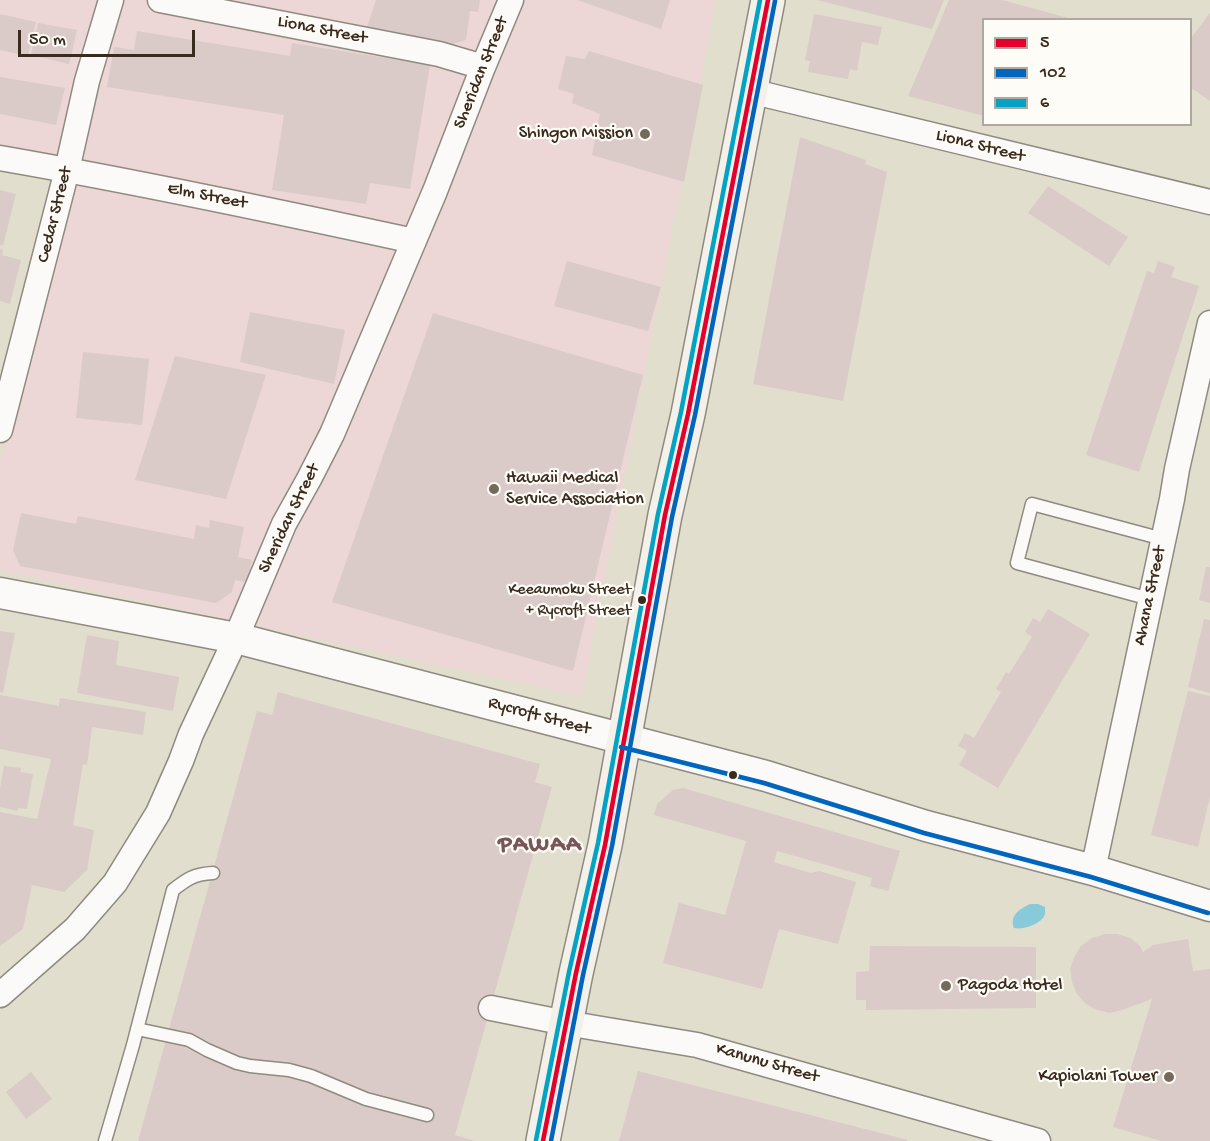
<!DOCTYPE html>
<style>
body{margin:0}
#map{position:relative;width:1210px;height:1141px;overflow:hidden;background:#e2decd;font-family:"Gochi Hand",sans-serif}
canvas{display:block}
.legend{position:absolute;left:982px;top:18px;width:210px;height:108px;box-sizing:border-box;background:#fdfcf7;border:2px solid #afa8a0;margin:0;padding:8px 10px;list-style:none;font-size:18px;color:#3b2a1e}
.legend li{display:flex;align-items:center;gap:12px;height:30px}
.legend b{width:30px;border:2px solid #afa8a0}
.scale{position:absolute;left:18px;top:30px;width:177px;height:27px;box-sizing:border-box;border:3px solid #3b2a1e;border-top:0;padding-left:8px;font-size:18px;line-height:21px;white-space:nowrap;color:#3b2a1e;-webkit-text-stroke:4px #fdfcf7;paint-order:stroke}
</style>
<div id="map">
<canvas width="1210" height="1141"></canvas>
<ul class="legend">
<li><b style="height:8px;background:#e4002b"></b>5</li>
<li><b style="height:8px;background:#0065bd"></b>102</li>
<li><b style="height:8px;background:#03a3c5"></b>6</li>
</ul>
<div class="scale">50 m</div>
</div>
<script>
const g = document.querySelector('canvas').getContext('2d');
g.lineJoin = 'round';
function paint(path, color) { g.fillStyle = color; g.fill(path, 'evenodd'); }
function stroke(path, color, width, dash) { g.strokeStyle = color; g.lineWidth = width; g.lineCap = dash ? 'butt' : 'round'; g.setLineDash(dash || []); g.stroke(path); }
function write(font, color, halo, rows, align = 'center') {
  g.font = font + ' "Gochi Hand",sans-serif'; g.lineWidth = 4.5; g.setLineDash([]); g.textBaseline = 'middle'; g.strokeStyle = halo; g.fillStyle = color; for (const [text, x, y, turn = 0] of rows) {
    g.save(); g.translate(x, y); g.rotate((+turn || 0) * Math.PI / 180); g.textAlign = isNaN(turn) ? turn : align; if (halo) g.strokeText(text, 0, 0); g.fillText(text, 0, 0); g.restore();
  }
}
const built = new Path2D(`
 M0,0h716l-134,696 -582,-126v-107l82,-303 -82,-14z`);
const water = new Path2D(`
 M1030,904h8l7,3c0,5 1,7 -2,11 -6,7 -21,12 -29,10 -5,-13 6,-19 16,-24z`);
const building = new Path2D(`
 M376,0h104l-2,12 -8,-1 -4,29 -16,5 -83,-18z
 M577,0h93l-9,29z
 M817,0h127l-12,29z
 M949,0h53l74,20h-92v96l-76,-20z
 M1210,13v88l-20,-14v-48z
 M0,14l36,8 -8,34 -28,-6z
 M814,14l68,13 -4,18 -16,-3 -5,29 -7,-2 -2,10 -40,-7 2,-11 -5,-1z
 M38,23l39,7 -8,34 -38,-9z
 M137,31l153,25 2,-13 138,22 -20,124 -40,-6 -4,21 -94,-14 12,-75 -177,-28 7,-40 20,3z
 M589,51l114,34 -19,97 -92,-27 8,-41 -28,-11 2,-9 -16,-5 8,-33 19,3z
 M0,77l65,11 -9,37 -56,-11z
 M800,137l66,23 -1,4 22,8 -44,229 -90,-17z
 M1048,186l80,51 -19,29 -81,-53z
 M0,190l16,4 -13,52 -3,-1z
 M0,249l3,1 -1,5 19,5 -11,44 -10,-3z
 M567,261l94,26 -13,44 -94,-25z
 M1158,261l17,6 -4,10 28,9 -60,186 -53,-17 61,-184 7,2z
 M250,312l95,18 -11,54 -94,-22z
 M433,313l210,62 -70,296 -241,-69z
 M83,352l66,7 -7,66 -66,-7z
 M175,356l91,19 -40,124 -91,-19z
 M21,513l55,11 2,-8 116,23 2,-14 13,3 1,-8 34,7 -6,30 14,3 -5,22 -12,-2 -3,12 -16,11 -196,-37 -7,-16z
 M1206,567h4v36l-11,-3z
 M1048,609l42,25 -92,154 -39,-23 8,-14 -9,-5 7,-13 9,5 27,-46 -5,-3 10,-17 3,2 23,-37 -7,-5 8,-14 7,4z
 M1204,619l6,1v73l-22,-6z
 M0,631l15,2 -12,60 -3,-1z
 M87,635l32,6 -3,24 63,12 -6,34 -96,-18z
 M1188,691l22,5v101l-12,50 -47,-12z
 M278,692l262,72 -5,18 17,5 -97,348 20,6h-337l119,-430 15,4z
 M0,695l59,11 1,-8 86,14 -3,23 -51,-8 -5,38 -4,-1 -10,61 21,5 -7,40 -23,22 -32,-7 -9,44 -23,17v-134l37,7 14,-60 -51,-10z
 M4,766l17,2 -1,4 13,2 -6,35 -9,-1v3l-18,-4v-19z
 M683,788l217,63 -12,40 -18,-5 2,-8 -95,-27 -3,11 37,11 8,-2 37,11 -18,62 -59,-15 -17,60 -99,-26 16,-60 46,12 21,-74 -92,-26 3,-11 16,-14z
 M1105,934h12l13,4 10,8 3,6 10,-7 35,-6 5,32 17,-2v172h-49l-48,-14 39,-128 -30,11 -12,3 -13,-3 -11,-6 -9,-10 -5,-12 -2,-13 4,-12 7,-11 11,-8z
 M870,946l166,1v61l-170,2v-10h-10v-28l13,-1z
 M638,1071l270,69 -1,1h-288z
 M31,1072l21,27 -26,20 -20,-27z`);
const service = new Path2D(`
 M1150,599l-133,-36 15,-59 131,35
 M137,1029l52,11 18,10 30,13 13,3 39,4 22,6 55,23 61,16
 M105,1141l28,-96 40,-155c14,-11 21,-16 40,-17`);
const minor = new Path2D(`
 M160,0l279,54 44,13
 M750,91l460,111
 M0,158c139,24 276,53 414,83
 M0,430l67,-260 20,-89 24,-81
 M1093,870l79,-371 5,-30 33,-146
 M0,995l75,-66 40,-46 43,-70 23,-52 10,-27 45,-96 48,-114 25,-45 23,-45 103,-243 48,-124 28,-67
 M491,1008l75,15 131,22 341,96`);
const tertiary = new Path2D(`
 M0,593l236,45 530,138 160,50 167,44 117,36`);
const secondary = new Path2D(`
 M543,1141l33,-168 29,-128 60,-330 23,-101 80,-414`);
const bus1 = new Path2D(`
 M543,1141l33,-168 29,-128 60,-330 23,-101 80,-414`);
const bus2 = new Path2D(`
 M621,747l143,36 160,50 167,44 117,36
 M551,1141l32,-166 29,-129 60,-329 23,-102 80,-414`);
const bus3 = new Path2D(`
 M536,1140l33,-168 29,-129 60,-329 23,-102 79,-412`);
const markers = [
 [645,134,6,"#75695b"],
 [494,489,6,"#75695b"],
 [642,600,5,"#3b2a1e"],
 [733,775,5,"#3b2a1e"],
 [946,986,6,"#75695b"],
 [1169,1077,6,"#75695b"]
];
const busNames = [
 ["Keeaumoku Street",631,591],
 ["+ Rycroft Street",631,612]
];
const streetNames = [
 ["Liona Street",322,31,11],
 ["Sheridan Street",482,73,-68],
 ["Liona Street",980,147,14],
 ["Elm Street",207,197,11],
 ["Cedar Street",56,215,-76],
 ["Sheridan Street",290,519,-64],
 ["Ahana Street",1151,596,-78],
 ["Rycroft Street",539,717,15],
 ["Kanunu Street",767,1064,16]
];
const poiNames = [
 ["Shingon Mission",633,134],
 ["Hawaii Medical",506,479,"left"],
 ["Service Association",506,500,"left"],
 ["Pagoda Hotel",958,986,"left"],
 ["Kapiolani Tower",1157,1077]
];
const districtNames = [
 ["PAWAA",540,846]
];
paint(built, '#ecd6d6');
paint(water, '#88cada');
paint(building, '#dacbc8');
stroke(service, '#8f8a80', 15);
stroke(minor, '#8f8a80', 27);
stroke(tertiary, '#8f8a80', 33);
stroke(secondary, '#8f8a80', 36);
stroke(service, '#fbfaf8', 12);
stroke(minor, '#fbfaf8', 24);
stroke(tertiary, '#fbfaf8', 30);
stroke(secondary, '#f4f1ea', 33);
stroke(bus1, '#e4002b', 4.5);
stroke(bus2, '#0065bd', 4.5);
stroke(bus3, '#03a3c5', 4.5);
for (const [x, y, r, color] of markers) { const dot = new Path2D(); dot.arc(x, y, r, 0, 2 * Math.PI); g.fillStyle = color; g.fill(dot); stroke(dot, '#fdfcf7', 2); }
write('16px', '#3b2a1e', '#fdfcf7', busNames, 'right');
write('18px', '#3b2a1e', '#fdfcf7', streetNames);
write('18px', '#3b2a1e', '#fdfcf7', poiNames, 'right');
g.letterSpacing = '1.5px';
write('bold 24px', '#785556', '#fdfcf7', districtNames);
g.letterSpacing = '0px';
</script>
